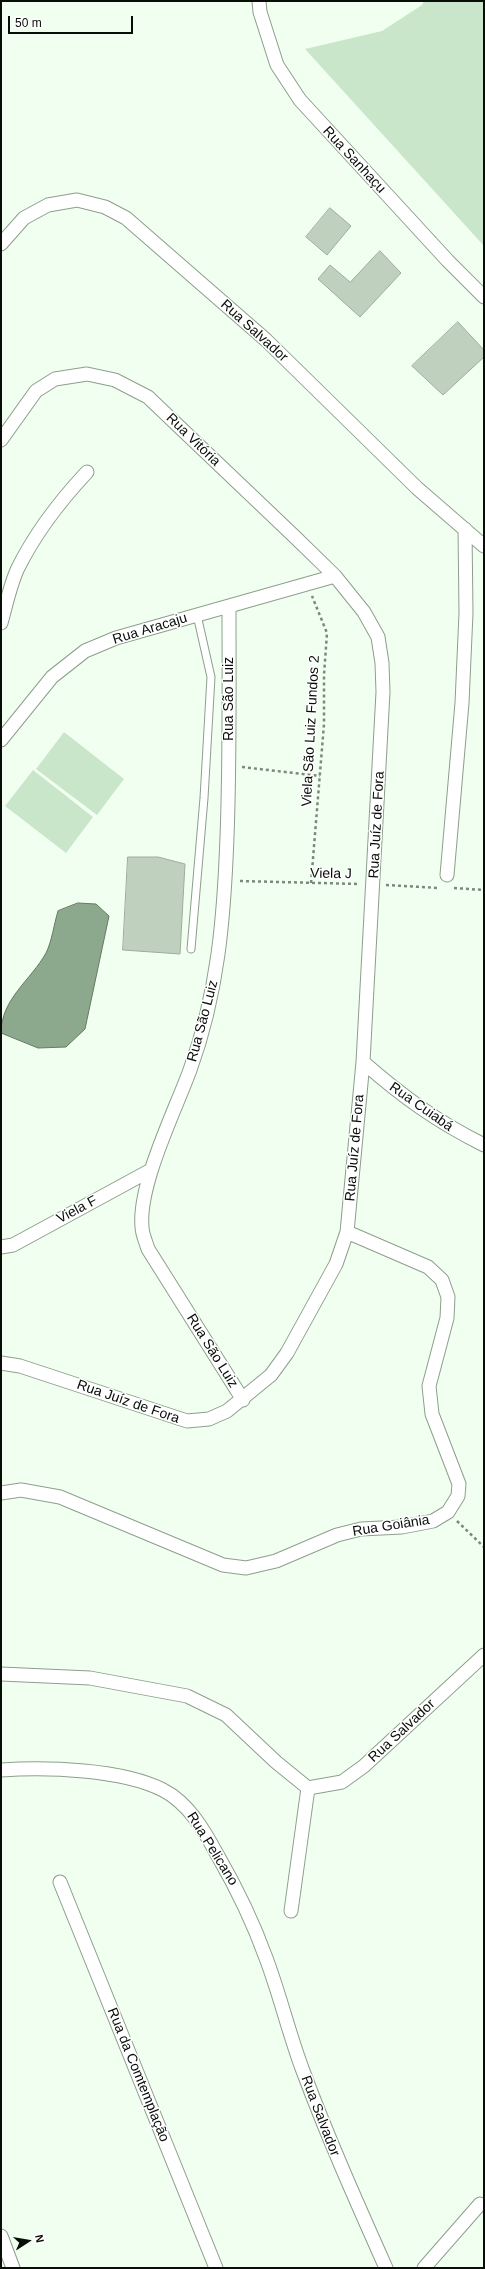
<!DOCTYPE html>
<meta charset="utf-8">
<style>
body{margin:0}
#map{position:relative;width:485px;height:2269px;overflow:hidden;background:#f1fff1;font-family:Helvetica,sans-serif}
canvas{display:block}
.frame{position:absolute;inset:0;border:2px solid #080d08;pointer-events:none}
.north{position:absolute;left:8px;top:2221px;width:40px;height:40px;-webkit-text-stroke:3px #fff;paint-order:stroke;rotate:78deg;font-size:11px;font-weight:700;line-height:16px;text-align:center;color:#080d08}
.north::after{content:'';display:block;margin:auto;width:14px;height:18px;background:#080d08;clip-path:polygon(50% 0,100% 100%,50% 72%,0 100%)}
.scale{position:absolute;left:8px;top:16px;width:125px;height:18px;box-sizing:border-box;border:2px solid #080d08;border-top:0;padding-left:5px;font-size:12px;line-height:14px;white-space:nowrap;color:#080d08;-webkit-text-stroke:3px #fff;paint-order:stroke}
</style>
<div id="map">
<canvas width="485" height="2269"></canvas>
<div class="frame"></div>
<div class="north">N</div>
<div class="scale">50 m</div>
</div>
<script>
const g = document.querySelector('canvas').getContext('2d');
g.lineJoin = 'round';
function paint(path, color) { g.fillStyle = color; g.fill(path, 'evenodd'); }
function stroke(path, color, width, dash) { g.strokeStyle = color; g.lineWidth = width; g.lineCap = dash ? 'butt' : 'round'; g.setLineDash(dash || []); g.stroke(path); }
function write(font, color, halo, rows, align = 'center') {
  g.font = font + ' Helvetica,sans-serif'; g.lineWidth = 3; g.setLineDash([]); g.textBaseline = 'middle'; g.strokeStyle = halo; g.fillStyle = color; for (const [text, x, y, turn = 0] of rows) {
    g.save(); g.translate(x, y); g.rotate((+turn || 0) * Math.PI / 180); g.textAlign = isNaN(turn) ? turn : align; if (halo) g.strokeText(text, 0, 0); g.fillText(text, 0, 0); g.restore();
  }
}
const green = new Path2D(`
 M424,1h60v245l-179,-197 77,-18 40,-26z
 M64,732l60,47 -27,36 -61,-46z
 M33,770l60,47 -27,36 -61,-47z`);
const water = new Path2D(`
 M78,903l18,1 13,12 -24,113 -19,18 -28,1 -37,-15c0,-34 30,-53 45,-80 6,-12 8,-29 12,-42z`);
const building = new Path2D(`
 M330,208l21,18 -24,29 -21,-18z
 M380,251l21,22 -41,44 -42,-38 12,-14 20,17z
 M458,322l26,28v7l-41,38 -31,-29z
 M128,857h30l27,7 -5,90 -57,-4z`);
const path = new Path2D(`
 M242,767l78,9
 M240,881l119,3
 M311,883l13,-159v-49l3,-42 -15,-37
 M386,885l53,3
 M454,888l30,2
 M457,1521l27,26`);
const service = new Path2D(`
 M191,949l13,-151 7,-121 -14,-62`);
const minor = new Path2D(`
 M259,1l1,11 17,53 23,35 148,161 36,36
 M1,244l23,-26 24,-13 29,-5 28,7 21,11 140,122 151,148 67,58
 M1,440l35,-49 19,-12 32,-5 28,6 33,17 148,141 39,38 29,36 14,25 4,26 1,29 -20,370 -16,170 -11,32 -49,89 -16,22 -44,36 -18,8 -22,2 -167,-55 -19,-3
 M229,606c0,77 1,154 -2,231 -3,81 -9,156 -37,233 -15,41 -52,115 -48,157 0,7 4,15 6,22l95,151
 M1,623c5,-18 9,-37 16,-53 18,-37 42,-68 70,-98
 M1,740l51,-63 33,-26 31,-13 219,-62
 M447,875l15,-172 4,-90 -1,-84
 M363,1062c40,35 73,59 121,83
 M1,1247l12,-2 138,-75
 M1,1493l20,-3 39,7 163,68 23,3 30,-7 61,-26 24,-6 41,-2 31,-6 15,-9 10,-16 1,-12 -27,-70 -3,-28 18,-68 1,-21 -6,-17 -14,-13 -81,-35
 M1,1674l89,4 97,18 39,19 50,47 32,26
 M1,1770c46,-3 121,-1 162,20 26,13 42,42 55,66 19,33 35,66 48,102 14,37 23,76 37,113 25,67 54,132 83,197
 M308,1788l34,-6 22,-16 120,-111
 M60,1882l156,386
 M291,1911l17,-123
 M1,2236l12,32
 M424,2268l56,-64`);
const streetNames = [
 ["Rua Sanhaçu",354,160,47],
 ["Rua Salvador",254,331,42],
 ["Rua Vitória",193,440,44],
 ["Rua Aracaju",150,629,-17],
 ["Rua São Luiz",229,699,-90],
 ["Viela São Luiz Fundos 2",311,731,-87],
 ["Rua Juíz de Fora",377,825,-87],
 ["Viela J",331,874,1],
 ["Rua São Luiz",203,1021,-75],
 ["Rua Cuiabá",421,1107,35],
 ["Rua Juíz de Fora",355,1148,-85],
 ["Viela F",77,1210,-28],
 ["Rua São Luiz",212,1351,58],
 ["Rua Juíz de Fora",128,1402,19],
 ["Rua Goiânia",391,1526,-9],
 ["Rua Salvador",402,1731,-43],
 ["Rua Pelicano",212,1849,58],
 ["Rua da Comtemplação",138,2075,68],
 ["Rua Salvador",320,2116,69]
];
paint(green, '#cae6ca');
paint(water, '#8da98d');
stroke(water, '#657a65', 1);
paint(building, '#c0d0bf');
stroke(building, '#9cac9b', 1);
stroke(service, '#8e9e8e', 9);
stroke(minor, '#8e9e8e', 15);
stroke(path, '#7e877e', 2.5, [3, 3]);
stroke(service, '#fff', 7);
stroke(minor, '#fff', 13);
write('14px', '#080d08', '#fff', streetNames);
</script>
